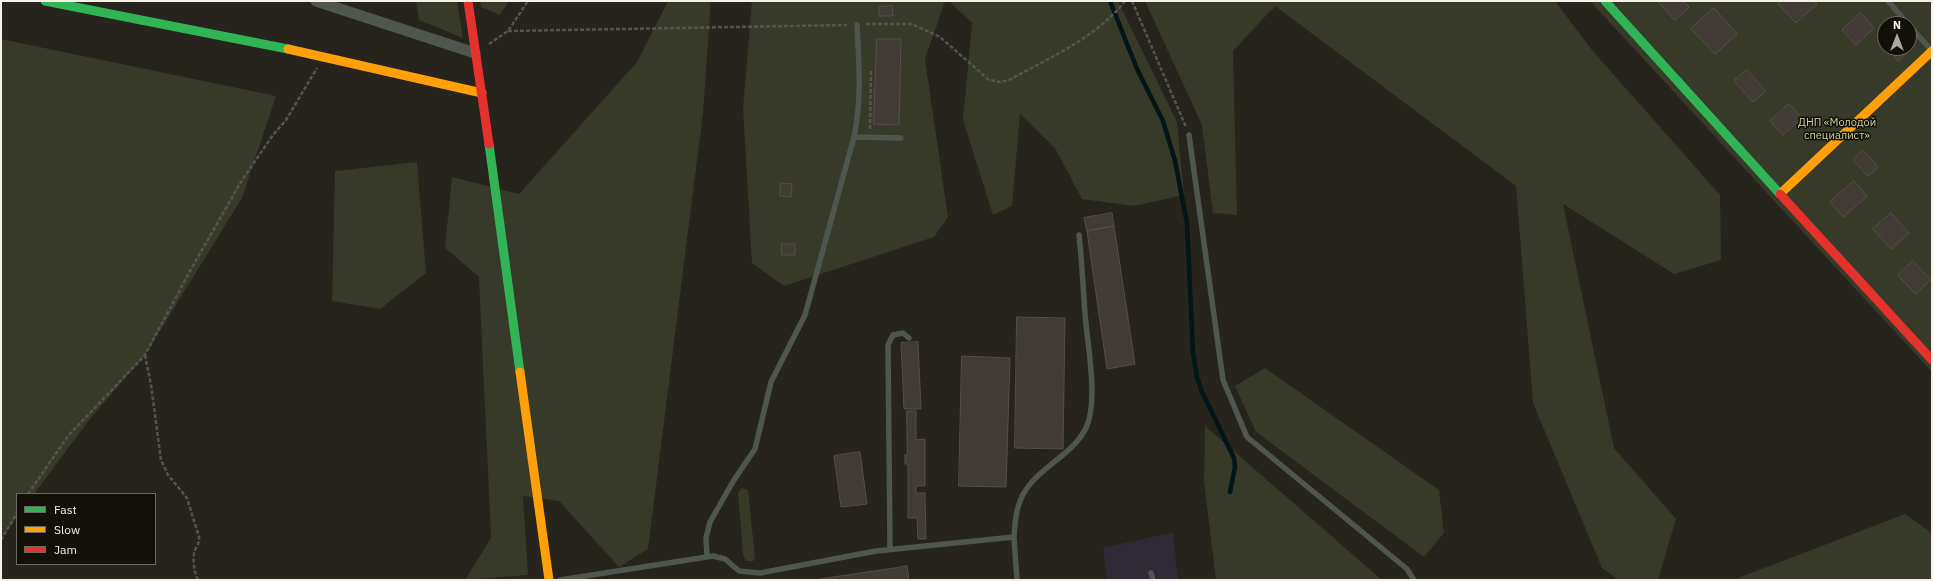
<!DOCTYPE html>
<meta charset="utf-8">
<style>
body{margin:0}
#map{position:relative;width:1933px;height:581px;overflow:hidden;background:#26241c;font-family:"IBM Plex Sans",sans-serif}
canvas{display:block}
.frame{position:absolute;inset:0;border:2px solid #f5f1e7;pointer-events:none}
.legend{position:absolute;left:16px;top:493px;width:140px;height:72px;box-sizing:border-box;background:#121009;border:1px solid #6d6a62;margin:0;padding:5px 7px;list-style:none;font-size:12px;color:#f5f1e7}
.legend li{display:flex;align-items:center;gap:8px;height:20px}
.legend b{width:20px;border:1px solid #6d6a62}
.north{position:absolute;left:1877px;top:16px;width:40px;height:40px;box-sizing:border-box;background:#121009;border:1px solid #6d6a62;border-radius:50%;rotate:0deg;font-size:11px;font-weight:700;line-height:16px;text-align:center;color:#f5f1e7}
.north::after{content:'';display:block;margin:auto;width:14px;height:18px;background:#ada9a0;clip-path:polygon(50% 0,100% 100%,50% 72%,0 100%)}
</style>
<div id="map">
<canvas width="1933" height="581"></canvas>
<div class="frame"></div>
<ul class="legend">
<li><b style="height:5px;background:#30b455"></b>Fast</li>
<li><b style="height:5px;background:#ff9f0a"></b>Slow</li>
<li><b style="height:5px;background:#e5322d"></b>Jam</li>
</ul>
<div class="north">N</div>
</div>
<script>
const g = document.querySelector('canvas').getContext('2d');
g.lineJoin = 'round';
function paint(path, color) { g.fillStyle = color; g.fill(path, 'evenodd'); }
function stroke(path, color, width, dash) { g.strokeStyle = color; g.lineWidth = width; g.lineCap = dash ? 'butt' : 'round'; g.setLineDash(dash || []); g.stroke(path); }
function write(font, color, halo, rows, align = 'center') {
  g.font = font + ' "IBM Plex Sans",sans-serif'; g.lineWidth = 3; g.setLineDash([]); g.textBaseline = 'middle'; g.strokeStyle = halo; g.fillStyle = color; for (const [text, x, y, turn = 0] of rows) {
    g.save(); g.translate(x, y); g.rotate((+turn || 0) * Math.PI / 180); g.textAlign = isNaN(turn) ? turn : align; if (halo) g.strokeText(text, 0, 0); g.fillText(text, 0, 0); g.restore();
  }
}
const industrial = new Path2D(`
 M1173,532l5,48h-71l-4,-32z`);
const green = new Path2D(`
 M416,1h41l6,37 -44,-18z
 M480,1h29l-9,14 -19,-8z
 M668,1h43l-8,112 -55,436 -29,18 -60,-66 -36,-5 5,79 -63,5 26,-42 -12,-261 -34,-29 7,-71 67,17 118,-132z
 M752,1h193l-20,58 23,158 -14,20 -150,49 -32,-23 -9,-155z
 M949,1h169l59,121 7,73 -50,11 -52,-7 -27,-51 -35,-34 -8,92 -19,9 -30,-95 9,-97z
 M1145,1h410l37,49 128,145 1,65 -47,14 -111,-70 51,244 62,71 -18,61h-39l-17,-12 -69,-165 -17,-217 -241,-180 -42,45 4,164 -24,-2 -11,-88z
 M1590,1h342v371zM1885,24h24v24h-24z
 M1,39l275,57 -34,102 -97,157 -55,64 -56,75h-17v23l-16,21z
 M417,162l9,111 -46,36 -48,-8 3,-130z
 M1265,368l174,122 5,43 -20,24 -168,-125 -21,-46z
 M1205,426l177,154h-166l-12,-99z
 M742,488l6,2 7,68 -2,3h-7l-3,-6 -5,-62z
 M1905,514l27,19v47h-199z`);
const stream = new Path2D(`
 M1110,1l27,68 26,52 12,40 12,62 6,129 4,25 5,15 32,66 1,9 -5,25`);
const building = new Path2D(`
 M1658,1h25l6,6 -14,13z
 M1782,1h32l3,3 -21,19 -18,-19z
 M892,6l1,10h-14v-9z
 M1714,8l23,26 -22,20 -24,-25z
 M1861,13l13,15 -18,17 -14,-15z
 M877,39h24l-2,86 -25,-1z
 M1909,39l6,6 -17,16 -10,-11 2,-2h19z
 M1747,70l19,21 -13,11 -19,-21z
 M1789,104l13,14 -19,17 -13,-14z
 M1863,150l15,17 -10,9 -15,-16z
 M1854,181l13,15 -24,21 -13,-15z
 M781,183l11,1 -1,13 -11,-1z
 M1112,213l2,13 -27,5 -3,-13z
 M1891,213l18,20 -18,16 -18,-20z
 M1114,226l21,138 -28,5 -20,-138z
 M782,244h13v11h-13z
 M1913,261l18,19 -16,14 -17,-19z
 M1017,317l48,1 -2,131 -48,-1z
 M918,342l3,67h-17l-3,-66z
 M962,356l48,2 -4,129 -47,-1z
 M907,411h9v29l9,-1v47h-9v7h9l1,46h-8l-1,-21h-9v-54h-3v-9h2z
 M860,452l7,52 -26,3 -7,-51z
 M907,566l2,14h-96l81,-12z`);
const path = new Path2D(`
 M1132,1l54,126
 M866,24h46l28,13 49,43 11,2 9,-2c40,-22 87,-42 116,-79
 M508,31l339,-6
 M489,44l19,-13 20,-30
 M870,129l1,-60
 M145,355l6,30 10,75 7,15 19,23 12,39c1,6 -2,8 -4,13 -3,8 -1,22 3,30
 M28,494l40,-58 77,-81 45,-84 52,-91 31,-45 13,-15 31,-52
 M1,540l16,-27`);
const lane = new Path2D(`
 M1888,1l20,23
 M1909,25l22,25
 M1189,135l34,245 24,57 160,132 7,11
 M854,137l47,1
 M1014,537l3,43
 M890,549l-2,-204 5,-10 10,-2 6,5
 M707,556l-1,-18 4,-16 24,-42 21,-31 16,-67 34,-67 49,-178c8,-38 5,-75 3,-112
 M1151,573l2,7
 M560,580l153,-24 12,3 14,12 21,2 116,-22 138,-14c1,-10 1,-21 4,-30 10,-37 52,-47 68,-79 13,-27 1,-85 -1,-115 -2,-26 -3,-52 -6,-78`);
const street = new Path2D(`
 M316,1l159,52`);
const fast = new Path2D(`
 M45,1l243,48
 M1605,1l175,193
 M489,144l31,228`);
const slow = new Path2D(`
 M288,49l194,44
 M1780,194l152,-143
 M520,372l29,208`);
const jam = new Path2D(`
 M468,1l21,143
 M1780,194l152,166`);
const parkNames = [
 ["ДНП «Молодой",1837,123],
 ["специалист»",1837,136]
];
paint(industrial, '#302936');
paint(green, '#373929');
stroke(stream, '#031516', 4.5);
paint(building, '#413a35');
stroke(building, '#534f49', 1);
stroke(path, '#515550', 2.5, [4, 2]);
stroke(lane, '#4e564e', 5.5);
stroke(street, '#4e564e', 11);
stroke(fast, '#30b455', 9);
stroke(slow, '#ff9f0a', 9);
stroke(jam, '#e5322d', 9);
write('11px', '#ccd29c', '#121009', parkNames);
</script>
